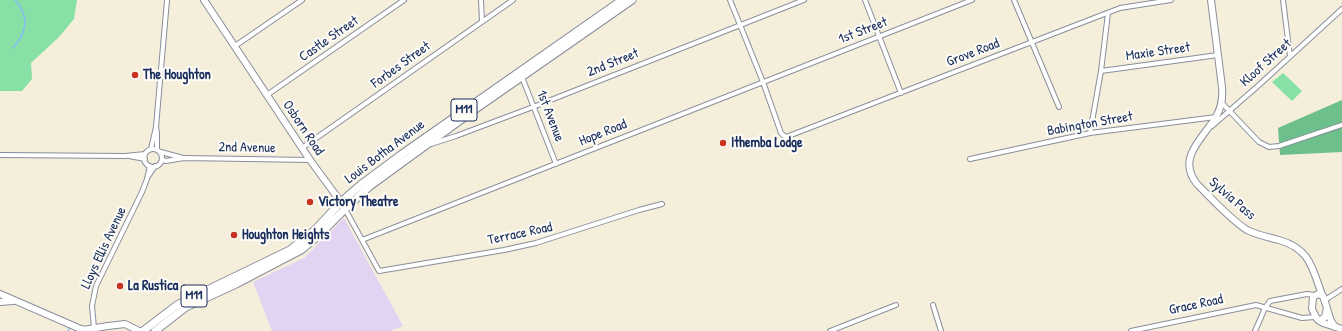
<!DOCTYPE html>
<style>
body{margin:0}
canvas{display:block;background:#f5eeda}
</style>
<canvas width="1342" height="331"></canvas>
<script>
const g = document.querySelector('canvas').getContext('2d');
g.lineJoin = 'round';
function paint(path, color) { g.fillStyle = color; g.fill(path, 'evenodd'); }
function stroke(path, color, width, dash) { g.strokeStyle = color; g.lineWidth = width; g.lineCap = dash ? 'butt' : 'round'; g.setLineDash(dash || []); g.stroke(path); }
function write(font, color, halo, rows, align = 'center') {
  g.font = font + ' "Patrick Hand",sans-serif'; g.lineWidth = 4; g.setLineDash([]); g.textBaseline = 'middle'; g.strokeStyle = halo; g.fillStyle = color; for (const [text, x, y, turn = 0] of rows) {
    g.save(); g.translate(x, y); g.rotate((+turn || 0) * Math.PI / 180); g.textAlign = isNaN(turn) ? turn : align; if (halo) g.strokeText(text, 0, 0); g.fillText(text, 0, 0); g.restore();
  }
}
const built = new Path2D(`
 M344,218l59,108 -13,5h-118l-19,-49 51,-24z`);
const green = new Path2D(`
 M0,0h77l-3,19 -15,18 -28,26 1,16 -10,12h-22z
 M1283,73l19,18 -10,10 -20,-19z`);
const forest = new Path2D(`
 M1342,100v52l-62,3 -2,-27z`);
const stream = new Path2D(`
 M13,48c14,-16 17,-31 2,-48
 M68,331l1,-2`);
const street = new Path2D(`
 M481,0l1,21
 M730,0l33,82 18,51 2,2 3,2 334,-129 51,-8
 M865,0l36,93
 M1014,0l45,107
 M1283,0l7,56
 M235,46l67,-46
 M1101,71l117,-16
 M522,77l34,87
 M267,95l137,-95
 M1221,102l38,40 10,5 10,-1 63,-21
 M1212,126l47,-41 83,-76
 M156,127l1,6v16
 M1090,133l11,-62 7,-58
 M431,144l25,-8 77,-29 271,-107
 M302,148l211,-148
 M151,149l5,-22 11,-127
 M144 158a9 9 0 1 1 18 0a9 9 0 1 1-18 0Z
 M161,152l22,6
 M0,155l125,1 20,-2
 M129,156l16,3
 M970,159l120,-26 126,-16
 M162,160l4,1 18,-3 126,2
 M147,178l8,-12
 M345,209l34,62 125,-21 32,-7 103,-33 23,-6
 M362,240l610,-240
 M1325,300l17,-11
 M933,305l8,26
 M94,328l-2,-22 4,-20 46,-94 5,-13 3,-13
 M830,331l66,-26
 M1131,331l125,-26 46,13 13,-1
 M1255,331l10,-23 5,-7 37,-7 8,1`);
const secondary = new Path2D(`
 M204,0l106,160 33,45
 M1211,0l11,87c1,10 -1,21 -6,30 -13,21 -40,41 -19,67 14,14 34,36 50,46 10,5 21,7 32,10 31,9 33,27 43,55
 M0,294l83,36 25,-4 17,-2 14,7
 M1318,294l5,2 4,12 -2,9 -4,3 -4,-1 -5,-10 1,-12z
 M0,302l13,-1
 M1327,309l4,12 4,6
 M1318,320l5,3 19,6`);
const primary = new Path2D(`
 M83,330l2,1
 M143,331l34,-26 20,-10 93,-45 25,-20 26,-28 22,-19 39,-29 220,-154
 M155,331l31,-24 50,-23 65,-34 18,-15 26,-26 25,-23 107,-78 155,-108`);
const markers = [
 [135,75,4,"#c8321e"],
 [723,143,4,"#c8321e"],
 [310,202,4,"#c8321e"],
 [234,235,4,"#c8321e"],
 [120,286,4,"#c8321e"]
];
const shields = [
 [464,110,26],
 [194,296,26]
];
const shieldNames = [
 ["M11",464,110],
 ["M11",194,296]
];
const streetNames = [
 ["1st Street",863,31,-21],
 ["Castle Street",329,39,-35],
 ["Maxie Street",1158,52,-8],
 ["Grove Road",973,53,-21],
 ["2nd Street",613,63,-22],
 ["Kloof Street",1266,63,-42],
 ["Forbes Street",401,65,-36],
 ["1st Avenue",550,116,69],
 ["Babington Street",1090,124,-10],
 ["Osborn Road",303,128,56],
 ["Hope Road",603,133,-22],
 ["2nd Avenue",247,148,1],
 ["Louis Botha Avenue",385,152,-37],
 ["Sylvia Pass",1232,199,41],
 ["Terrace Road",520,234,-12],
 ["Lloys Ellis Avenue",104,248,-65],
 ["Grace Road",1196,305,-12]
];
const poiNames = [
 ["The Houghton",143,75],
 ["Ithemba Lodge",731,143],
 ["Victory Theatre",318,202],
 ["Houghton Heights",242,235],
 ["La Rustica",128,286]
];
paint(built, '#e3d3f2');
paint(green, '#87e1a6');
paint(forest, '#6dbf8b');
stroke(stream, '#86bcf5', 1.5);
stroke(street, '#888e9c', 6);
stroke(secondary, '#888e9c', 8);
stroke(primary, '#888e9c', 9);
stroke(street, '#fff', 4);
stroke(secondary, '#fff', 6);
stroke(primary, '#fff', 7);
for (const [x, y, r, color] of markers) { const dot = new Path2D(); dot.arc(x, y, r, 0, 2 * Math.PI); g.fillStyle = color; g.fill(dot); stroke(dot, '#fdfcf7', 1.5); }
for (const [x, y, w] of shields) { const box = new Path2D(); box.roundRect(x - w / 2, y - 11, w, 22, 3); g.fillStyle = '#fdfcf7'; g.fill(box); stroke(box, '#1b2f5e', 1); }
write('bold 13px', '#1b2f5e', null, shieldNames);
write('14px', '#1b2f5e', '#fdfcf7', streetNames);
write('bold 14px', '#1b2f5e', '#fdfcf7', poiNames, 'left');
</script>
